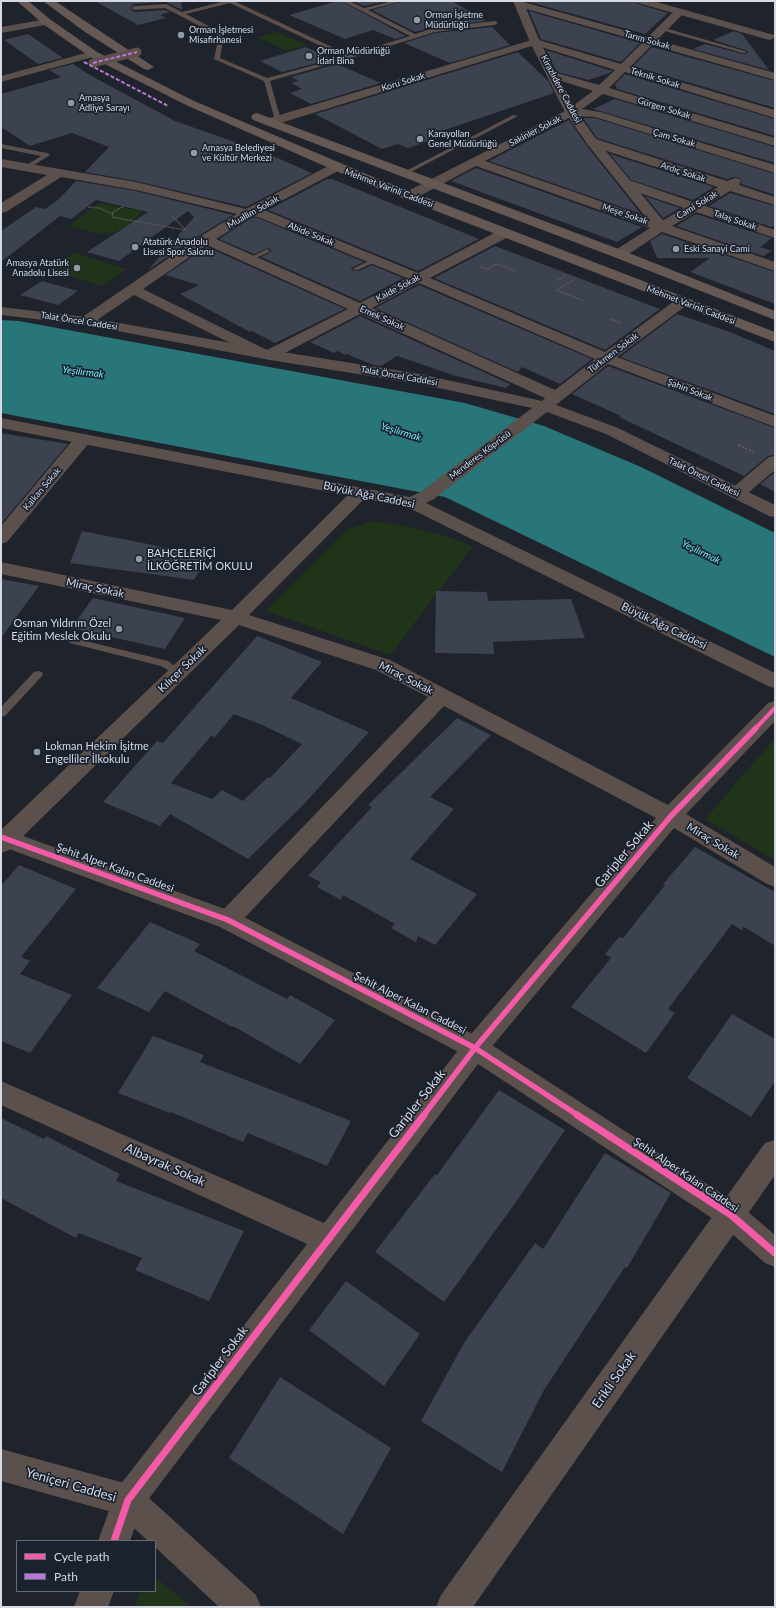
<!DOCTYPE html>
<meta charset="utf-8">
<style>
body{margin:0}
#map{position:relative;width:776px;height:1608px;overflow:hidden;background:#1f232b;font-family:Lato,sans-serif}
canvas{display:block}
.frame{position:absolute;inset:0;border:2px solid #d5dae4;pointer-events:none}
.legend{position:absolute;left:16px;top:1540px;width:140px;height:52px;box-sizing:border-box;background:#1a2230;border:1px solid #656c78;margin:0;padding:5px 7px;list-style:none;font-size:12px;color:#d5dae4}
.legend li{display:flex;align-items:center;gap:8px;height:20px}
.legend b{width:20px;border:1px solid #656c78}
</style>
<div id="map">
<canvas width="776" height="1608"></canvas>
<div class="frame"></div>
<ul class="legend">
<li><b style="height:5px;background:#f35aa7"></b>Cycle path</li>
<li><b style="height:5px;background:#ba77d6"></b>Path</li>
</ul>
</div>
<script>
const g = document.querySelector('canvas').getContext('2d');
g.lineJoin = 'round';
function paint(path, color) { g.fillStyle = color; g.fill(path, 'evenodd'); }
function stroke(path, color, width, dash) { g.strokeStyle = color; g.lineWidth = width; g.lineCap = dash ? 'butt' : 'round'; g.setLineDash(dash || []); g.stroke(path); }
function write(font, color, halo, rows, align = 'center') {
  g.font = font + ' Lato,sans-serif'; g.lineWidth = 3.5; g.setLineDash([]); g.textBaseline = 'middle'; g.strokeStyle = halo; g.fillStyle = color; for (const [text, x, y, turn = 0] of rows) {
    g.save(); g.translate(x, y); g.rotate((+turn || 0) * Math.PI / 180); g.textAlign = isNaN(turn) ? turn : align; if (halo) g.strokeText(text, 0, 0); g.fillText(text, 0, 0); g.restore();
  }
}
const green = new Path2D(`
 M277,32l30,13 -20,6 -30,-14z
 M99,203l44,8c-9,8 -19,19 -31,22 -8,3 -34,-5 -43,-7z
 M75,253l52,16 -26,17 -53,-17z
 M373,521c38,5 65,12 100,25l-83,109 -124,-44 82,-82z
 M775,738v122l-70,-41z
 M155,1577l37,30h-57l6,-16h14z`);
const water = new Path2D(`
 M1,320l18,1 446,82 79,23 97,41 134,66v124l-330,-160 -444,-84z`);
const building = new Path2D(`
 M95,1h86l1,9 -16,-8 -32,2 -4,4 4,4 31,-2 5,2 -10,3 6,3 -28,7z
 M337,1h4l65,35 -11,3 -22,-9 -28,9 -56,-24z
 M353,1h34l-23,5z
 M403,1h49l34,20 -52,6 -19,5 -43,-22z
 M526,1h110l2,3 30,9 -23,21z
 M529,11l111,32 -19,19 -80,-23z
 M492,27l18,18 -60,18 -46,-20 31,-10z
 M734,31l8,3 27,36 -76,-21 12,-5 38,10 5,-1v-2l-35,-11z
 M28,34l35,24 -25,6 -34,-24z
 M306,47l26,12 -50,13 -22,-11z
 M652,47l123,34v27l-142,-42z
 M546,50l66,21 -3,2 -20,7 -32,-8z
 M518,52l31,30 5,11 -118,40 6,3 -34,12 -10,-4 -16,5 -67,-35z
 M73,64l15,10 87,47 91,32 46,20 -66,34 -110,-26 -51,-9 24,-25 -37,-14 -42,13 -29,-19v-33l60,-17 -12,-7z
 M337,64l44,19 -70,21 -21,-11 12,-4 -11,-6 8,-2 -8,-4z
 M625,74l150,45v17l-158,-47 -2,-5z
 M615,99l160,48v16l-182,-54z
 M583,118h12l180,56v21l-34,-11 1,-2 -2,-4 -6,-1 -7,2 -130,-41z
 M569,120l18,26 54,68 -152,-53z
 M610,154l104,33 -21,13 -62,-20z
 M476,168l166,59 -25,15 -166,-61z
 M327,179h5l22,9 125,51 -61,32 -150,-61z
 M76,181l60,10 97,24 -33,20 -52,35 46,-53 -6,-6 -69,50 -32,-9 61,-40 -52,-12 -25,19 -11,-3 -59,46v-31l35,-24 9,2 14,-10z
 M730,193l45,13v19l-4,2 -62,-21z
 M645,196l35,12 -17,10z
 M696,214l76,24 -12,9 12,4 -9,5 -87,-30z
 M251,218h7l106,44 -13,6 1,2 7,1 13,-6 31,13 -43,23 -99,-44 10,-5v-2l-3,-2 -14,6 -35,-15z
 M662,234l113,38v32l-85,-32 20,-14h-53l-7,-17z
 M495,246l76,29 89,34 -55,41 -171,-72z
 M207,247l138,62 -70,34 -23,-12 -2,1 -70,-38 19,-9 -34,-10z
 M42,281l36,10 -20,14 -38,-10z
 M419,285l173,74 -32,25 -38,-17 -4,5 -143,-64z
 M677,314l53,18 45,19v63l-155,-57z
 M360,316l150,68 -4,4 -50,-12 -59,-20 -16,10 -8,-1 -26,-11 -2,1 -8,-4 -3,2 -24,-11z
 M608,366l167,62v27l-7,1 -24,20 -125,-59 2,-1 -49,-22z
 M1,433l67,11 -67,80z
 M775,472v20l-15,-8z
 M82,531l126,25 -14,24 -124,-17z
 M1,579l38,7 -38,52z
 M436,591l51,1 1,9 83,-2 14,39 -92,4 1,12 -59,-1z
 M93,598l92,20 -20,31 -94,-21z
 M257,636l65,26 -31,36 78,34 -66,73 -55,54 -78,-45 -10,12 -57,-24 54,-61 6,2zM234,714l28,11 40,19 -32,34 -2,-1 -25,24 -21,-11 -10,9 -41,-16 40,-47 4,1z
 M457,718l34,17 -61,62 24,12 -44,50 67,35 -42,51 -17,-9 -2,6 -25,-14 4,-4 -52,-29 -2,5 -24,-13 4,-5 -13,-6 64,-69 -4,-2z
 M695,847l80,45v54l-31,-19 -3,3 -9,-6 -64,85 7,4 -29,40 -75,-46 40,-49 -6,-4 14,-17 4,1 42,-53 -2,-1z
 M19,865l57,24 -55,68 9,4 -10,13 52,21 -42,58 -29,-12v-155z
 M150,922l50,22 -6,7 93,48 3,-4 45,25 -35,44 -67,-38 -1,1 -67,-36 -16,21 -52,-24z
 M732,1014l43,25v42l-24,36 -64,-39z
 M153,1036l51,19 -4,7 151,59 -24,45 -79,-33 -5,9 -72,-30 -1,1 -52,-20z
 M499,1090l66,40 -47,69 -74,103 -69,-50 60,-78 2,1z
 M1,1118l43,21 2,-3 74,38 -4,7 128,50 -35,70 -74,-31 7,-12 -63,-25 -3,5 -75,-40z
 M605,1153l66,40 -44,75 -2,-1 -81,123 -42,82 -81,-51 43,-78 71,-100 8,6z
 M346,1281l74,53 -36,52 -75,-56z
 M280,1377l111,71 -48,86 -114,-76z`);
const pathFar1 = new Path2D(`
 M124,206l-11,6 -1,5 73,13
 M88,207l11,1 14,6
 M172,216l14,14
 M481,267l6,2 10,-5 18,7
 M575,279l-18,11 27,11
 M558,280l8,-5
 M610,319l12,4`);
const path = new Path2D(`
 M738,445l16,7`);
const service = new Path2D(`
 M225,1h9l115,54 61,-19 -68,-35h7l15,7 29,-7h9l-34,9 47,24 19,-6 61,-7 3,2 -3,2 -60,7 -84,26 -81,23 11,39 -3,2 -3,-2 -11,-39 -50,-22 5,-23 -54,-28 -31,2 -3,-2 3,-2 32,-2 16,8zM230,3l114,54 -77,21 -47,-20 4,-24 -38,-20z
 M661,28h4l83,24 -5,1 -82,-23z
 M513,115l5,1 -111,58 -5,-1z
 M1,144l46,9 3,2 -24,15 -3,-2 1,-1 17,-11 -40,-8z
 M267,249l3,2 -1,1 -17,8 -5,-1z
 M375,258l3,2 -1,1 -19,9 -6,-1z
 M73,638l95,23 15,12 -5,3 -17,-10 -91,-23 -2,-2z
 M38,671l4,1 1,2 -1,2 -37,40 -4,1v-10l33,-35z`);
const minor = new Path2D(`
 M520,1l128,36 27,-27h8l1,2 -1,2 -26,26 118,33v7l-123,-35 -22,22 145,43v8l-150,-46 -16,16 166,50v8l-172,-52 -21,15 18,3 175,53v8l-180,-56 -22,-1 -88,45 175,61 24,-14 -62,-21 -1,-3 1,-3h10l61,21 25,-15 -130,-42 -2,-3 2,-3h8l131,42 8,-3 5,1 1,3 -2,3 36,12v8l-45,-14 -25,15 70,24v8l-79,-26 -24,14 103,36v9l-113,-39 -38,25 -5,1 -5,-1 -2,-3 2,-3 36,-23 -174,-62 -62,33h-10l-1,-3 1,-3 163,-83 26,-19 -44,-14 -2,-2 2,-2h8l42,12 16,-15 -80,-25 -261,80h-8l-2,-3 2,-3 269,-80 86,25 22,-22 -127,-36 -1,-2 1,-2z
 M47,19l4,1 1,2 -1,2 -50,9v-6z
 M93,51l5,3 -1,2 -96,26v-6z
 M1,159l135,23 110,27 86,-45h8l2,3 -2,3 -76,40 154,63 82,-43h10l2,3 -2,3 -80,42 175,74 72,-53 5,-1 5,1 2,3 -2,3 -70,52 158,59v11l-167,-63 -56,44 -6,2 -6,-2 -2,-3 7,-7 -185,-84 -85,44 -5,2 -12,-3 -124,-62 -43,29 -5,1 -5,-1 -2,-3 2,-3 120,-82 36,-22 -101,-24 -75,-13 -55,35 -5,1v-10l46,-28 -46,-8zM251,217h7l149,61 -47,25 -144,-64zM207,245l141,64 -81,41 -124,-61zM419,283l176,76 -40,31 -183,-82z
 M83,434l6,1 2,4 -2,4 -82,99 -6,2v-18l76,-91z
 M775,456v14l-32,27 -6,1 -6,-1 -3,-4 3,-4 38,-32z
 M360,488l6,1 3,4 -3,4 -117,118 141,45 278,145 100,-102 7,-2v20l-89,93 89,53v20l-8,-3 -93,-56 -190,228 -343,453 -11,32h-32l19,-52 190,-245 -306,-139v-24l323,142 142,-183 190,-222 -212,-112 -208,221 -8,3 -8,-3 -4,-7 4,-7 208,-216 -52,-27 -137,-45 -230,225 -8,3v-23l220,-210 -220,-46v-12l231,48 122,-121z
 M775,1140v35l-302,432h-37l5,-12 324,-452z
 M80,1591h34l-6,16h-34z`);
const tertiary = new Path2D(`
 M513,1h10l17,41 37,70 19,27 70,85 2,3 -2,3h-10l-68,-85 -23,-33 -35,-70z
 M637,1h16l121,34 1,2 -5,3 -4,-1 -128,-36z
 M1,307l85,10 184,33 150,24 131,29 67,25 157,77v12l-6,-1 -163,-82 -59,-22 -113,87 -8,4 349,170v15l-7,-2 -361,-179 -406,-79v-10l409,79 12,-6 110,-83 -112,-24 -150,-24 -184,-35 -85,-10z
 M1,828l235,85 248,127 257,166 34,29v32l-10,-4 -44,-39 -255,-168 -246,-129 -219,-81z
 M1,1449l127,35 11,5 117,106 5,12h-42l-64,-60v-6h-7l-29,-27 -118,-33z`);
const primary = new Path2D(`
 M17,1h11l23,19 46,32 97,49 177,75 404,156v10l-414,-160 -175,-77 -97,-49 -46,-32z
 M43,1h12l99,66 -6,3 -4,-1 -59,-37z
 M257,113l367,138 151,60v9l-161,-63 -361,-137 -2,-3 2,-3z`);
const pedestrianBridge = new Path2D(`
 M93,63l44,-11`);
const quiet = new Path2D(`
 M84,62l84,44
 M93,63l44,-11`);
const cyclewayFar2 = new Path2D(`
 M755,729l20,-21`);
const cyclewayFar1 = new Path2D(`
 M1,837l227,83 247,128 104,68
 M423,1116l52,-68 196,-232 85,-88`);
const cycleway = new Path2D(`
 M577,1115l154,100 44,38
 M114,1541l14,-41 296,-385`);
const markers = [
 [417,20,4,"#959aa3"],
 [181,35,4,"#959aa3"],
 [309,56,4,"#959aa3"],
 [71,103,4,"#959aa3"],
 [420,139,4,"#959aa3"],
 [194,153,4,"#959aa3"],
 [135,247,4,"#959aa3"],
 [676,249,4,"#959aa3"],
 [77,268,4,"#959aa3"],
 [139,559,4,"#959aa3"],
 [119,629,4,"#959aa3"],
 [37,752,4,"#959aa3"]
];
const farPoinames = [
 ["Orman İşletme",425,15],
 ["Müdürlüğü",425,25],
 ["Orman İşletmesi",189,30],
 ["Misafirhanesi",189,40],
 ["Orman Müdürlüğü",317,51],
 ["İdari Bina",317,61],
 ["Amasya",79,98],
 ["Adliye Sarayı",79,108],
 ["Karayolları",428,134],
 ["Genel Müdürlüğü",428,144],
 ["Amasya Belediyesi",202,148],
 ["ve Kültür Merkezi",202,158],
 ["Atatürk Anadolu",143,242],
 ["Lisesi Spor Salonu",143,252],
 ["Eski Sanayi Cami",684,249],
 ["Amasya Atatürk",69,263,"right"],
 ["Anadolu Lisesi",69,273,"right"]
];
const farStreetnames = [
 ["Tarım Sokak",647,40,16],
 ["Teknik Sokak",655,78,17],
 ["Koru Sokak",403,82,-17],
 ["Kirazlıdere Caddesi",561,89,62],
 ["Gürgen Sokak",664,108,17],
 ["Sakinler Sokak",535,131,-27],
 ["Çam Sokak",674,138,17],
 ["Ardıç Sokak",683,172,18],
 ["Mehmet Varinli Caddesi",389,188,21],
 ["Cami Sokak",697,205,-31],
 ["Muallim Sokak",253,212,-29],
 ["Meşe Sokak",625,214,19],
 ["Talaş Sokak",735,220,19],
 ["Abide Sokak",311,234,22],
 ["Kaide Sokak",398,288,-28],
 ["Mehmet Varinli Caddesi",691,305,21],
 ["Emek Sokak",382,318,24],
 ["Talat Öncel Caddesi",79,321,9],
 ["Türkmen Sokak",613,353,-37],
 ["Talat Öncel Caddesi",399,376,10],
 ["Şahin Sokak",690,390,21],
 ["Menderes Köprüsü",480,455,-37],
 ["Talat Öncel Caddesi",704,477,26],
 ["Kalkan Sokak",42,489,-50]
];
const farWaternames = [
 ["Yeşilırmak",83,372,7],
 ["Yeşilırmak",401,432,17],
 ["Yeşilırmak",701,552,26]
];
const streetNames = [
 ["Büyük Ağa Caddesi",369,495,12],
 ["Miraç Sokak",95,588,12],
 ["Büyük Ağa Caddesi",664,626,26],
 ["Kılıçer Sokak",182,669,-44],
 ["Miraç Sokak",406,678,27],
 ["Miraç Sokak",713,841,31],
 ["Şehit Alper Kalan Caddesi",115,868,20],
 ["Şehit Alper Kalan Caddesi",410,1003,27],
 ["Şehit Alper Kalan Caddesi",686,1175,34]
];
const poiNames = [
 ["BAHÇELERİÇİ",147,553],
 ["İLKÖĞRETİM OKULU",147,566],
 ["Osman Yıldırım Özel",111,623,"right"],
 ["Eğitim Meslek Okulu",111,636,"right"],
 ["Lokman Hekim İşitme",45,746],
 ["Engelliler İlkokulu",45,759]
];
const nearStreetnames = [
 ["Garipler Sokak",624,854,-50],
 ["Garipler Sokak",417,1104,-52],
 ["Albayrak Sokak",165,1165,24],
 ["Garipler Sokak",220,1361,-53],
 ["Erikli Sokak",614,1380,-55],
 ["Yeniçeri Caddesi",71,1485,16]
];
paint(green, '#20341a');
paint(water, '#29767a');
paint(building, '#3c424f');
stroke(pathFar1, '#605958', 1.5, [1.5, 1]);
stroke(path, '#605958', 2, [2.5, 1.5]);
paint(service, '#5b504c');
paint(minor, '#5b504c');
paint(tertiary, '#5b504c');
paint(primary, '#665954');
stroke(pedestrianBridge, '#5b504c', 9);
stroke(quiet, '#ba77d6', 2, [4, 2]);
stroke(cyclewayFar2, '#f35aa7', 4);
stroke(cyclewayFar1, '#f35aa7', 5.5);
stroke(cycleway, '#f35aa7', 7);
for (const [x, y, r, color] of markers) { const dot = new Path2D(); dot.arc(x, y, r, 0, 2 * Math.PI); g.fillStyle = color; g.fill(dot); stroke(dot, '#1a2230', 1.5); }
write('9px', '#d5dae4', '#1a2230', farPoinames, 'left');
write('9px', '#d5dae4', '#1a2230', farStreetnames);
write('italic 10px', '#70e8ee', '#1a2230', farWaternames);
write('11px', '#d5dae4', '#1a2230', streetNames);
write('11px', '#d5dae4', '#1a2230', poiNames, 'left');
write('13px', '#d5dae4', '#1a2230', nearStreetnames);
</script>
